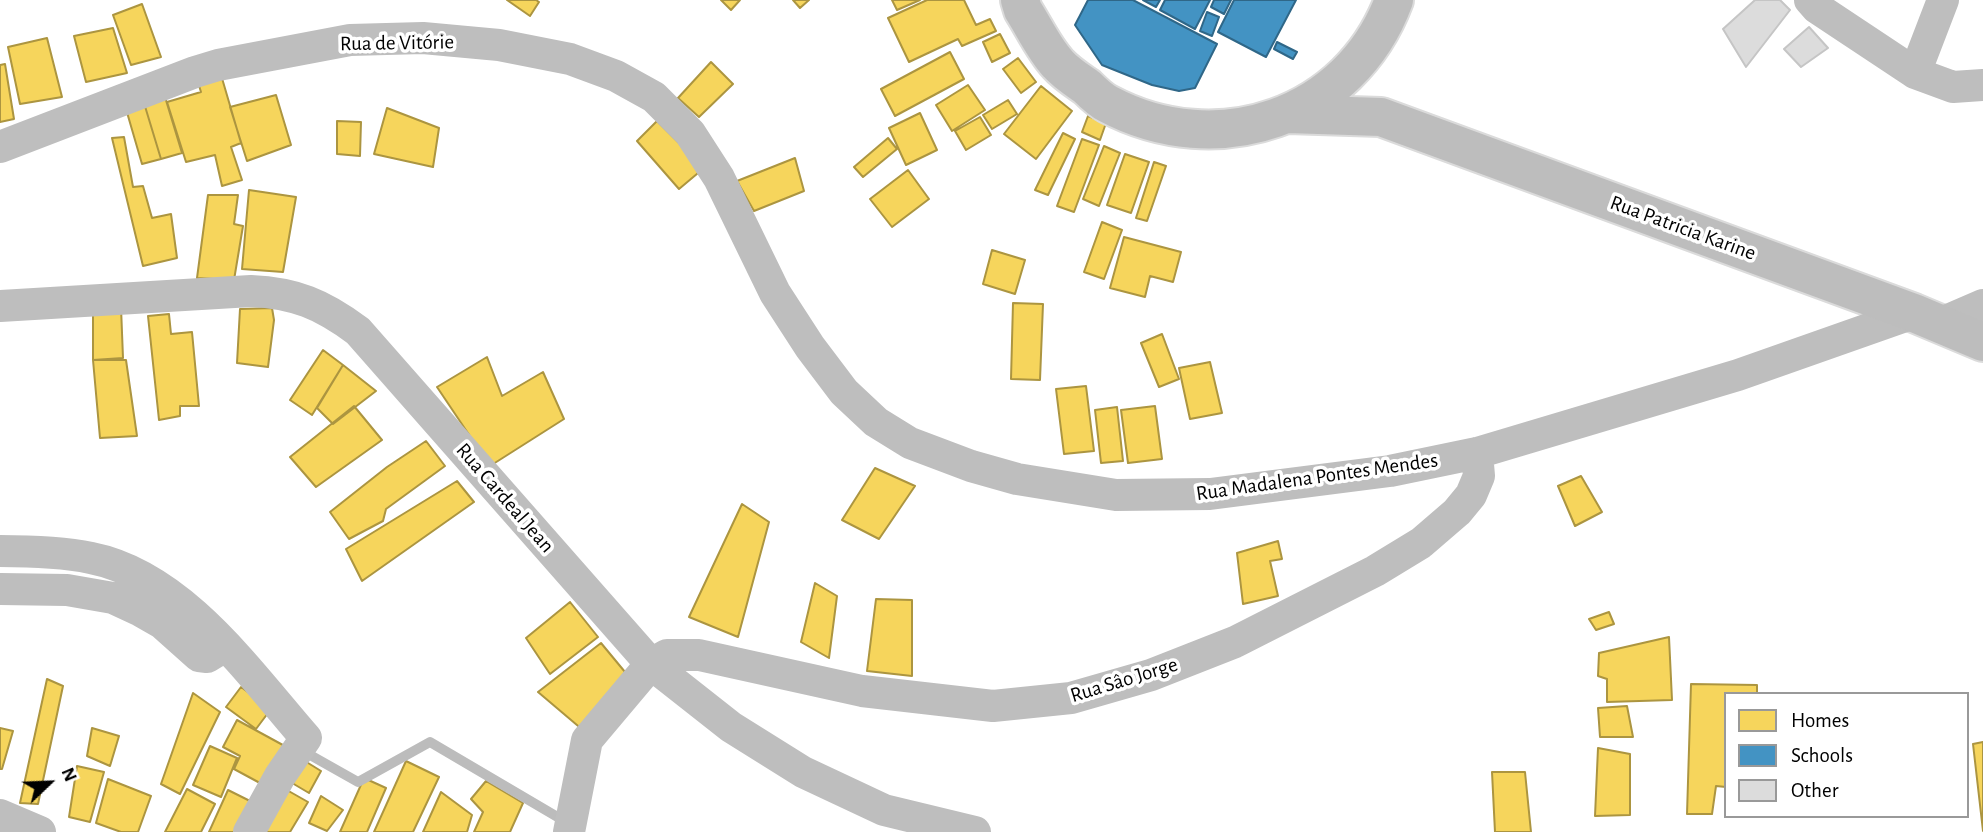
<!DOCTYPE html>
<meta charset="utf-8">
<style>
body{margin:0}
#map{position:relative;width:1983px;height:832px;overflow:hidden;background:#fff;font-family:"Alegreya Sans",sans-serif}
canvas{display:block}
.legend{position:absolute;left:1724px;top:692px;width:245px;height:126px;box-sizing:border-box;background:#fff;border:2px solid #999;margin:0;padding:9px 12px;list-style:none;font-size:21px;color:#000}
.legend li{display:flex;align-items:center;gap:14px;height:35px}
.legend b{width:35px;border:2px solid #999}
.north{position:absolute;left:14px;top:748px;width:70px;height:70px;-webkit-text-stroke:5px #fff;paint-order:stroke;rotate:67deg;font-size:19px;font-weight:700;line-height:28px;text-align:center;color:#000}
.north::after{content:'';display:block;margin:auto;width:24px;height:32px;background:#000;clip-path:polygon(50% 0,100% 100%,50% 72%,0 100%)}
</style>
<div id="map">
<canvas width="1983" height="832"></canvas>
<ul class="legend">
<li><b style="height:19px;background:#f6d55c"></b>Homes</li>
<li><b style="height:19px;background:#4393c3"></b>Schools</li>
<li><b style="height:19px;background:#dcdcdc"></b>Other</li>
</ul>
<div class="north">N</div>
</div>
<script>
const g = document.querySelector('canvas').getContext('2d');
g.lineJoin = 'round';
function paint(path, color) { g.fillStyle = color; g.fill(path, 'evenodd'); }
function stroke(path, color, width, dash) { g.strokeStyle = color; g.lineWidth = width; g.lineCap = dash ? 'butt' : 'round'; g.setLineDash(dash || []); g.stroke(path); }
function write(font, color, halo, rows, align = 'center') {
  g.font = font + ' "Alegreya Sans",sans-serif'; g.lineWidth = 7; g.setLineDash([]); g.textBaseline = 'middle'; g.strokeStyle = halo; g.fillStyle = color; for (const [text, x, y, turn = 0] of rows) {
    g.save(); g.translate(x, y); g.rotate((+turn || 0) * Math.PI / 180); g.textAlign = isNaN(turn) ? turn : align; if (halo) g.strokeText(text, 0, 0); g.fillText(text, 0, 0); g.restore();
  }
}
const homes = new Path2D(`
 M507,0h29l3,2 -9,14z
 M721,0h19l-9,10z
 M793,0h16l-9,8z
 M892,0h28l-23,10z
 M927,0h37l12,25 14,-6 6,12 -34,15 -4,-7 -49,23 -21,-44z
 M142,4l19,53 -30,8 -18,-50z
 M113,28l14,45 -41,9 -12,-46z
 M1000,34l10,19 -18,9 -9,-20z
 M47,38l15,59 -42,7 -12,-57z
 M950,52l14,27 -69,37 -14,-27z
 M1018,58l18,24 -15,11 -18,-24z
 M711,62l22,22 -34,33 -21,-19z
 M5,64l9,55 -14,3v-57z
 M219,68l22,75 -10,4 11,33 -20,6 -7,-31 -29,7 -19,-60 34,-10 -5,-16z
 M968,85l17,25 -33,21 -16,-26z
 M1041,86l31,25 -36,48 -32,-25z
 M276,95l15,50 -44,16 -17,-54z
 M165,97l17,56 -21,6 -17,-56z
 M1008,100l9,14 -25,15 -9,-14z
 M144,103l17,56 -19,5 -16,-55z
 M387,108l52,20 -6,39 -59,-13z
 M920,113l17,37 -31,15 -17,-37z
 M1088,116l18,7 -6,17 -18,-8z
 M980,117l11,18 -25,15 -11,-19z
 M337,121l24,1 -1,34 -23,-2z
 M657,121l47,47 -25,21 -42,-48z
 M1063,133l12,6 -27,56 -13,-5z
 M124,137l9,50 10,-1 9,32 19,-4 6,44 -34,8 -31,-128z
 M888,138l9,11 -34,28 -9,-10z
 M1082,139l17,6 -25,67 -17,-6z
 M1104,146l16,7 -21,53 -16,-7z
 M1125,154l24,8 -18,51 -24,-8z
 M795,158l9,33 -50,20 -17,-30z
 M1154,162l12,4 -19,55 -11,-3z
 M908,170l21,29 -37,28 -22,-28z
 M249,190l47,7 -13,75 -41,-3z
 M208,195h30l-4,29 9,2 -9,54 -37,-2z
 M1102,222l20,8 -18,49 -20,-7z
 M1124,237l57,15 -8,30 -23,-6 -5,21 -35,-9z
 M992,250l33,10 -10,34 -32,-10z
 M1013,303l30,1 -3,76 -29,-1z
 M121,307l2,51 -30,2v-52z
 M272,308l2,12 -6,47 -31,-4 3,-54z
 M169,314l2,20 21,-2 7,74h-19v10l-21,4 -11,-104z
 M1162,334l17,45 -20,8 -18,-44z
 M323,350l20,15 -31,50 -22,-15z
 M487,357l15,39 41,-24 21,47 -74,47 -53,-79z
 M93,360h33l11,76 -37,2z
 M1210,362l12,51 -32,6 -11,-51z
 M343,365l33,26 -43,33 -16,-16z
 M1086,386l8,65 -30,3 -8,-65z
 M354,406l28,34 -66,47 -26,-30z
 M1155,406l7,53 -34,4 -7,-53z
 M1117,407l6,54 -22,2 -6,-53z
 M426,441l19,25 -59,43 -3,12 -34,18 -19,-27 57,-45z
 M875,468l40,18 -36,53 -37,-19z
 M1581,476l21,36 -27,14 -17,-40z
 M457,481l17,21 -112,79 -16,-32z
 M742,504l27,18 -31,115 -49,-20z
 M1278,541l4,18 -12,2 8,35 -35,8 -6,-51z
 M815,583l22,13 -8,62 -28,-16z
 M876,599l36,1v76l-45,-5z
 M570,602l28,35 -48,37 -24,-36z
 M1609,612l5,12 -18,6 -7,-11z
 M1669,637l3,63 -65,2v-23l-9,-3 1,-23z
 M601,643l24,29 -41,59 -46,-39z
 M47,679l16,7 -25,118 -18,-1z
 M1691,684l66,1v9h-31v93l-10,-1 -4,28h-25z
 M241,687l30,22 -15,20 -30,-22z
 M193,693l27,19 -40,82 -19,-10z
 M1627,706l6,31h-33l-2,-29z
 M237,720l55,30 -21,39 -37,-20 6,-13 -17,-9z
 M0,728l13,3 -11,38h-2z
 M92,728l27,8 -9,30 -23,-10z
 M1983,742v89l-10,-87z
 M210,746l27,12 -16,39 -28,-12z
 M1598,748l32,6v61l-35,1z
 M300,758l21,13 -12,22 -22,-13z
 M406,761l33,16 -26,55h-39z
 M77,766l27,6 -14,50 -21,-5z
 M1492,772h33l6,60h-36z
 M364,778l22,10 -19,44h-27z
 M108,779l43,17 -13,36h-17l-25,-9z
 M486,781l37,22 -13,29h-36l9,-20 -12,-13z
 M278,785l30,17 -18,30h-40z
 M187,789l28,15 -14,28h-36z
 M228,790l28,14 -13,28h-34z
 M441,792l31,23 -5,17h-44z
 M321,796l22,14 -16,21 -18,-8z`);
const schools = new Path2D(`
 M1088,0h45l84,44 -22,44 -16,3 -27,-6 -50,-20 -27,-40z
 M1143,0h17l-4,7z
 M1165,0h45l-15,29 -35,-19z
 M1214,0h17l-7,14 -13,-7z
 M1234,0h62l-30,57 -48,-25z
 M1207,12l12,5 -7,19 -12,-5z
 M1277,42l20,10 -4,7 -19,-10z`);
const stream = new Path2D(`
 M303,751l55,31 72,-40 136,80`);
const building = new Path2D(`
 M1755,0h25l10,10 -44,57 -23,-38z
 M1809,27l19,21 -27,19 -17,-18z`);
const minor = new Path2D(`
 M1810,0l7,8 98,65 38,14 30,-2
 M1915,73l28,-73
 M0,147l195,-75 23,-7 132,-25 73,-2 76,7 71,14 46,17 38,21 36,36 29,45 56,115 35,54 34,45 32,30 34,21 61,23 46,13 99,16 94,-1 180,-23 87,-18 261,-78 176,-62
 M0,306l251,-15c44,2 71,13 107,40l293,333 80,63 72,45 81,38 91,22
 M1939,324l44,-19
 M0,551c30,0 62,1 91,7 91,18 158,115 215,180l-26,38 -31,56
 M0,589l67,1 46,8 28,13 21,12 37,33 8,1 18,-11
 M0,815l40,17
 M569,832l18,-92 64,-76 16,-9h32l163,36 131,15 78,-8 80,-23 84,-33 140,-71 46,-28 36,-31 14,-17 8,-19 -2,-23`);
const major = new Path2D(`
 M1020,0l3,10c11,17 21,39 35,54 8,9 19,16 29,23 6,6 13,13 21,17 109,58 242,14 286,-104
 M1288,114l93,3 533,196 69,29`);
const streetNames = [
 ["Rua de Vitórie",397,43,-1],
 ["Rua Patricia Karine",1683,228,20],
 ["Rua Madalena Pontes Mendes",1317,477,-8],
 ["Rua Cardeal Jean",505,498,49],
 ["Rua Sâo Jorge",1124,680,-17]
];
paint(homes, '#f6d55c');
stroke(homes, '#ac9540', 2);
paint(schools, '#4393c3');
stroke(schools, '#2f6788', 2);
stroke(stream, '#bcbcbc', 10);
paint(building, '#dcdcdc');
stroke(building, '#c5c5c5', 2);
stroke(major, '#dbdbdb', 42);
stroke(minor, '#bebebe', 32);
stroke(major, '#bdbdbd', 38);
write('21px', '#000', '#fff', streetNames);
</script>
